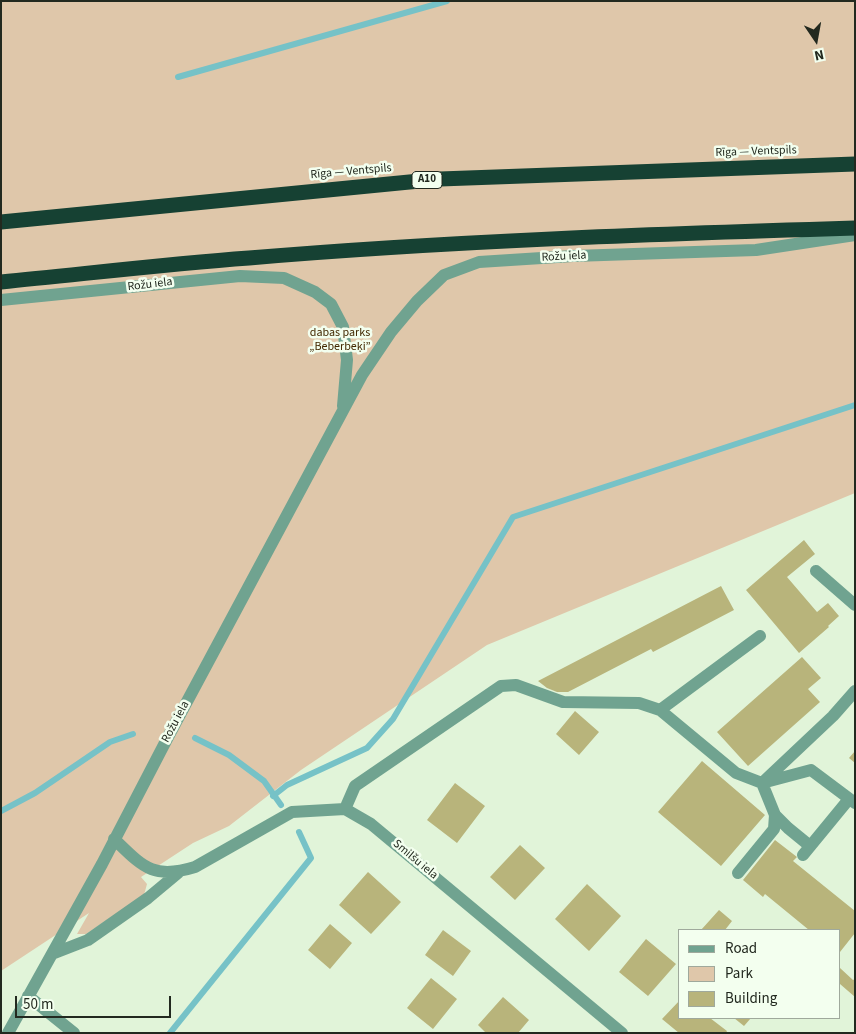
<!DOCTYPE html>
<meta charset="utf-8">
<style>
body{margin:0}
#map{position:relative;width:856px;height:1034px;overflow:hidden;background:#e1f4d9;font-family:"Source Sans 3",sans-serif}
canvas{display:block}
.frame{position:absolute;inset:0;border:2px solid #22291f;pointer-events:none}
.legend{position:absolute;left:678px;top:929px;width:162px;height:90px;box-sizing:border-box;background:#f3ffef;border:1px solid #9fa99c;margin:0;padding:6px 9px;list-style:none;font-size:15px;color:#22291f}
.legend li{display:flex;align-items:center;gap:10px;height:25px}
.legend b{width:25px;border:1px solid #9fa99c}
.north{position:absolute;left:791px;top:15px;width:50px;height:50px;-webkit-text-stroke:4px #f3ffef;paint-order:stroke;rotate:168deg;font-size:14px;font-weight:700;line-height:20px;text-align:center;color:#22291f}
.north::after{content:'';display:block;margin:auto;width:18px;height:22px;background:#22291f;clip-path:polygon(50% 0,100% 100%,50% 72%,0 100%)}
.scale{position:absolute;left:15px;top:996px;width:156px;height:22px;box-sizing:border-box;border:2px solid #22291f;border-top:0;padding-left:6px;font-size:15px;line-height:18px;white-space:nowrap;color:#22291f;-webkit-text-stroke:4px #f3ffef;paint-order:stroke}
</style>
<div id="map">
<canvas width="856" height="1034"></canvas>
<div class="frame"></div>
<ul class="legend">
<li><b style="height:6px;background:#70a390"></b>Road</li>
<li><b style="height:14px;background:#dfc7aa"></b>Park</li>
<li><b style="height:14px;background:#b8b47b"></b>Building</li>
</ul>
<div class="north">N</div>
<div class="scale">50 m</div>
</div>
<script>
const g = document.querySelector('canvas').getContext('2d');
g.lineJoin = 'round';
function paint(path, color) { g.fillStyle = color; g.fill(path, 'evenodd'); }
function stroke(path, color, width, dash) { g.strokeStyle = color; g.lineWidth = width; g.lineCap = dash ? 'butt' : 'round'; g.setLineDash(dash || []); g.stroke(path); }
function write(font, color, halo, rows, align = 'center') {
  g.font = font + ' "Source Sans 3",sans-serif'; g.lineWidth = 5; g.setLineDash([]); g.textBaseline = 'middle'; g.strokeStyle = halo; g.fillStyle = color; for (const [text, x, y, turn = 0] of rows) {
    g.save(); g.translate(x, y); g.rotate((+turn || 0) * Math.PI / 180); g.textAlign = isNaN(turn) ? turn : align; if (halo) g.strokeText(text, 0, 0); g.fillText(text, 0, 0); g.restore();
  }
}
const green = new Path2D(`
 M1,1h854v492l-368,152 -186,125 -72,56 -36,17 -52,34 6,7 -3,11 -58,39h-9l12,-21 -88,58z`);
const stream = new Path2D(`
 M178,77l269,-76
 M195,738l34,17 35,26 17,24
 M273,796l14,-11 80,-37 26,-29 120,-202 342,-112
 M1,811l34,-18 75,-51 23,-8
 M170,1033l141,-175 -12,-26`);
const building = new Path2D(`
 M804,540l11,14 -28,23 30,35 11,-9 11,13 -11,10 1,1 -30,26 -53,-63z
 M721,586l13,24 -81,42 -2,-3 -83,43h-11l-10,-4 -9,-7z
 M802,657l19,21 -13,11 12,13 -72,64 -31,-34z
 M575,711l24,21 -20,23 -23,-21z
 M855,751v12l-6,-5z
 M702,761l63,54 -44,51 -63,-54z
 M455,783l30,23 -28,37 -30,-23z
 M775,840l22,17 -4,4 62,50v22l-15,19v-22h-31l-44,-36 -2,3 -20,-17z
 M520,845l25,23 -30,32 -25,-23z
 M368,872l33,30 -30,32 -32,-29z
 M587,884l34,32 -32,35 -34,-32z
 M719,910l13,11 -7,9h-24z
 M330,924l22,19 -22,26 -22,-19z
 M443,930l28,21 -18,25 -28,-21z
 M646,939l30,25 -28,32 -29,-24z
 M840,968l13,12 2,-1v18l-15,-13z
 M431,978l26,21 -24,30 -26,-21z
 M503,997l26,23 -11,13h-32l-8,-8z
 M680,1000v18h30l17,13 -1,2h-47l-17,-14z
 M734,1018h17l-7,8z`);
const minor = new Path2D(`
 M1,300l239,-24 44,2 31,14 16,12 12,23 4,33 -4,46
 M816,571l39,34
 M660,710l100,-74
 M345,809l10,-23 146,-100 15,-1 47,17 76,1 21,7 76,63 26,10 49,-13 44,33
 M775,815l13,13 22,18
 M114,839c29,28 39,41 81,28l97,-55 53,-3 26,15 251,209
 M803,855l46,-56
 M738,873l36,-44 1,-14 -13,-32 71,-67 22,-25
 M52,954l36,-14 60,-42 30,-25
 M28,996l46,37
 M8,1033l94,-169 66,-127 194,-362 29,-43 26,-31 27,-26 35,-13 94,-6 183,-6 99,-15`);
const highway = new Path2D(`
 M1,222l439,-43 415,-15
 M1,282c83,-8 166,-18 248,-24 202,-17 404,-24 606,-30`);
const shields = [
 [427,180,30]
];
const shieldNames = [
 ["A10",427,180]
];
const streetNames = [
 ["Rīga — Ventspils",756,152,-2],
 ["Rīga — Ventspils",351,172,-5],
 ["Rožu iela",564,257,-3],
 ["Rožu iela",150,285,-7],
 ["Rožu iela",176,722,-62],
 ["Smilšu iela",415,860,40]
];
const parkNames = [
 ["dabas parks",340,333],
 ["„Beberbeķi”",340,347]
];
paint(green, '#dfc7aa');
stroke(stream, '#76c2c7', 6);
paint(building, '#b8b47b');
stroke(minor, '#70a390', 12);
stroke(highway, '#164133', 15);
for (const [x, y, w] of shields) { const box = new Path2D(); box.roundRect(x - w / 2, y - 8.5, w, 17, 4); g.fillStyle = '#f3ffef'; g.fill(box); stroke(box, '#22291f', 1); }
write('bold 11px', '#22291f', null, shieldNames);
write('12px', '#22291f', '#f3ffef', streetNames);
write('12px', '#422801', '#f3ffef', parkNames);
</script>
